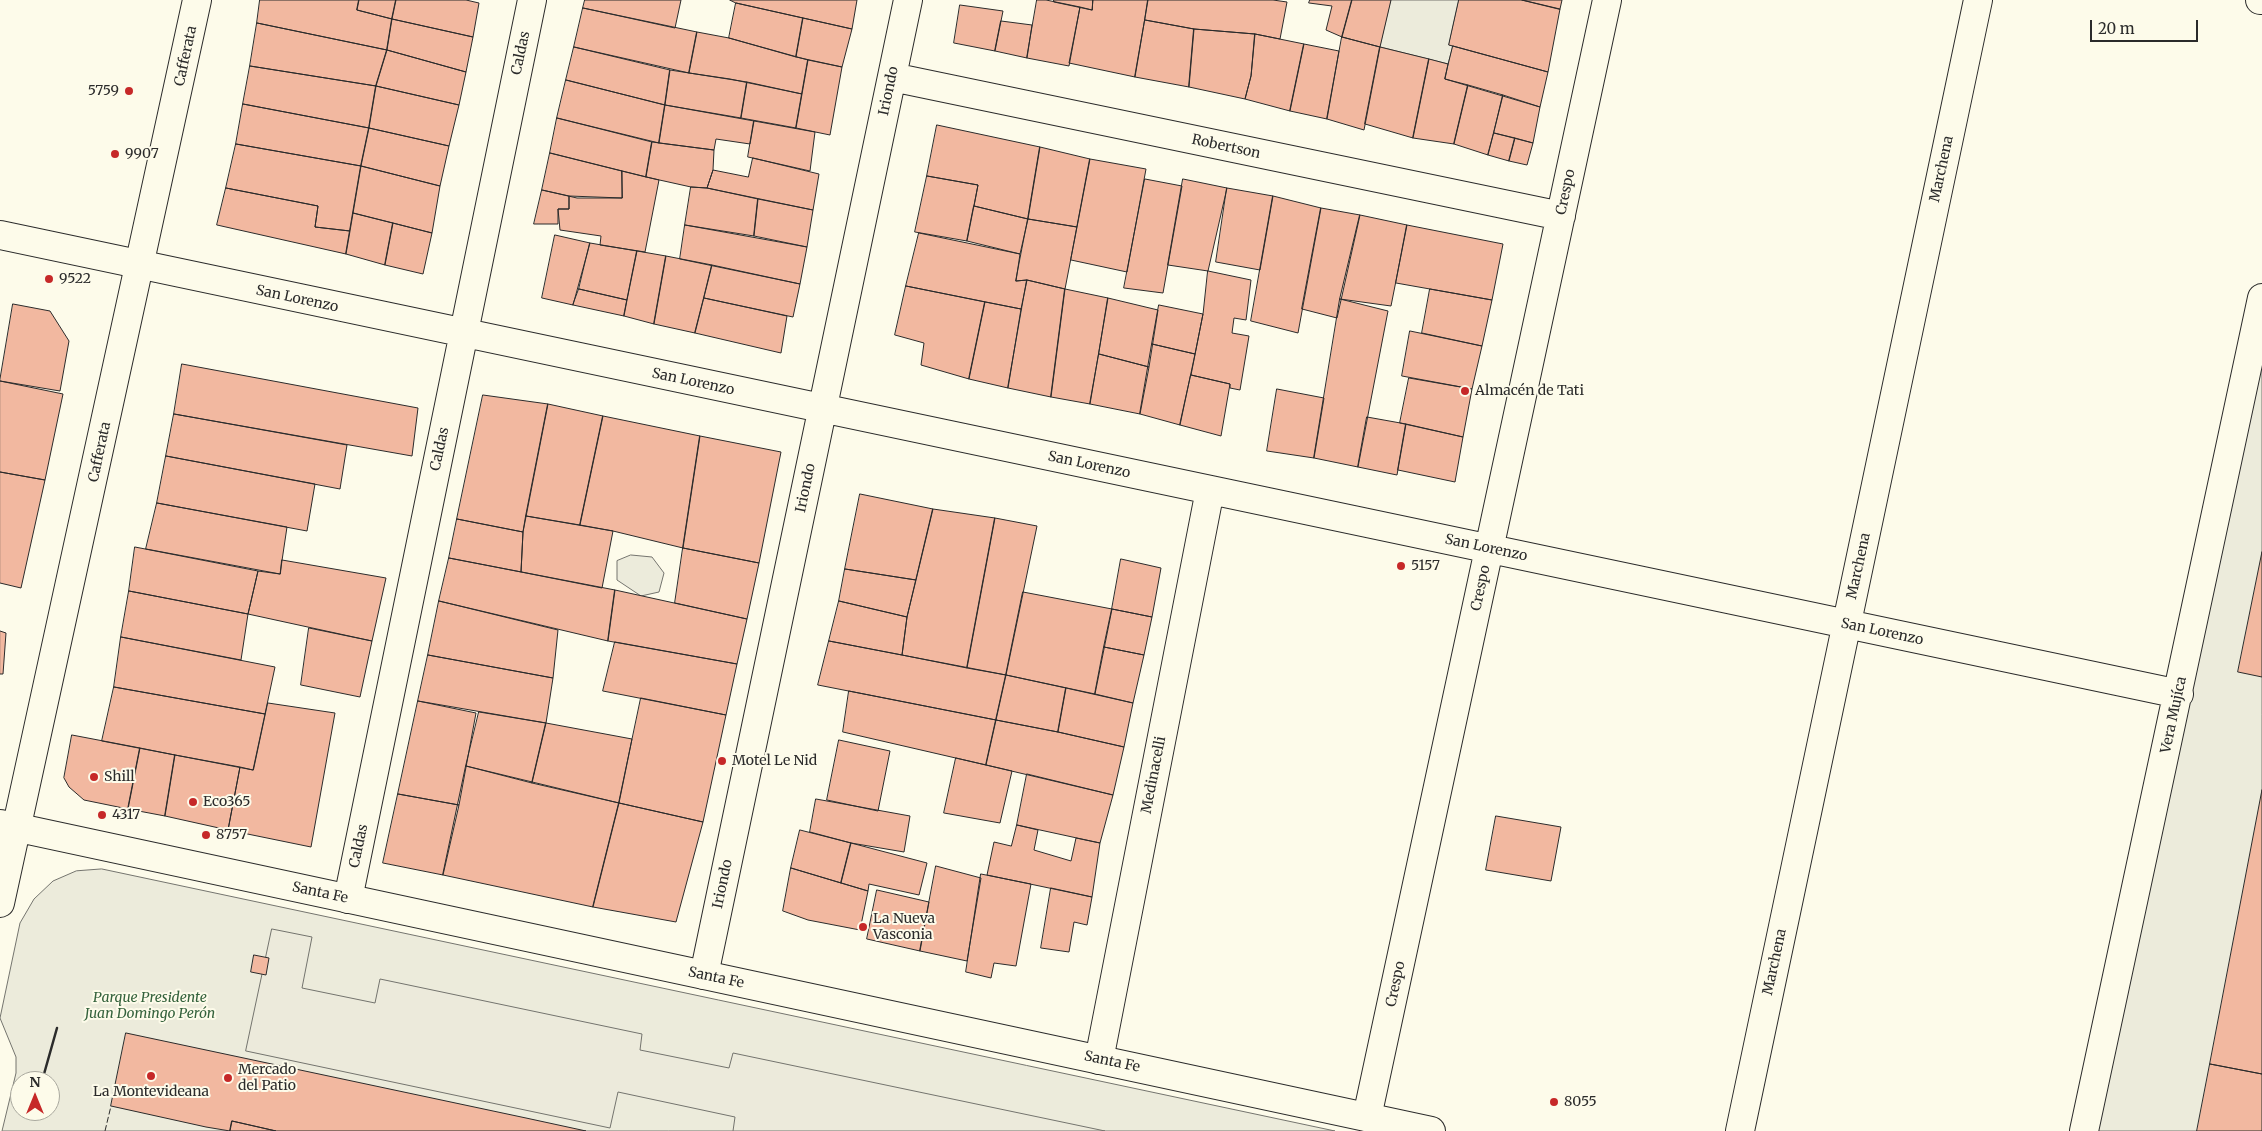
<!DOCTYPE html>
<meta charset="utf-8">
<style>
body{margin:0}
#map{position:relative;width:2262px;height:1131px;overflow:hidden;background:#fdfbea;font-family:Merriweather,serif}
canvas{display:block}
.north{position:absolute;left:10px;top:1071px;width:50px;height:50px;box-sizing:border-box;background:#fdfbea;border:1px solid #a9a89e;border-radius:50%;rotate:0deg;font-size:14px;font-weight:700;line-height:20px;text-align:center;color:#2b2b2b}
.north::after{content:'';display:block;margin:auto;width:18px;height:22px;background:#c62828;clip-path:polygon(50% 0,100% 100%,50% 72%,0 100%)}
.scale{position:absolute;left:2090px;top:20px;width:108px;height:22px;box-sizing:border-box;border:2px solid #2b2b2b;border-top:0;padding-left:6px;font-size:15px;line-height:18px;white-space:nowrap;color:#2b2b2b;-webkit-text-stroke:4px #fdfbea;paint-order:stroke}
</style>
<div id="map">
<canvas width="2262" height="1131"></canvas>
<div class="north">N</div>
<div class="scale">20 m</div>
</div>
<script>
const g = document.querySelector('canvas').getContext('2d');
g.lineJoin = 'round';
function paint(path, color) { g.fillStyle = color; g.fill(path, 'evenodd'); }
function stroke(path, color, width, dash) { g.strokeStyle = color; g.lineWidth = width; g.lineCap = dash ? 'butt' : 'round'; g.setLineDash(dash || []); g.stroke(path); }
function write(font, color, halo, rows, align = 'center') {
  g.font = font + ' Merriweather,serif'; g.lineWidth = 4; g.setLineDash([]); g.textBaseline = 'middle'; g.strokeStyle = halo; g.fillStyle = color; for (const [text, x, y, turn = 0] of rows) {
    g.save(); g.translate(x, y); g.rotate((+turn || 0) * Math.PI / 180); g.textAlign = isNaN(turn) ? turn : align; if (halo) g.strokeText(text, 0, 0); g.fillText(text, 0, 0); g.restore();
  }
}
const green = new Path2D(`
 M1391,0h68l-10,45 4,1 -5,18 -68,-17z
 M2262,298v833h-178z
 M631,555l21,2 12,16 -5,19 -18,4 -24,-16v-19z
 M102,869l1233,262h-1333l14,-58v-16l-16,-39 20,-95 14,-24 19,-18 23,-10zM20,1081h30v30h-30z`);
const parking = new Path2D(`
 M272,929l40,8 -10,51 73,15 5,-24 262,55 -2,16 89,18 4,-15 372,78h-372l2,-14 -117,-25 -8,36 -364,-77z`);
const building = new Path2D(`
 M260,0h99l-2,10 35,9 -5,31 -130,-27z
 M359,0h37l-4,19 -35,-9z
 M396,0h70l13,3 -6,34 -81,-18z
 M585,0h96l-6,28 -92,-20z
 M730,0h127l-5,29 -116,-26z
 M1037,0h9l34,7 -11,59 -42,-8z
 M1054,0h39l-1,10 -38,-8z
 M1093,0h55l-13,77 -66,-14 11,-56 12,3z
 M1148,0h125l14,2 -7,37 -25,-5 -61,-5 -49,-9z
 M1310,0h42l-10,37 -16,-7 6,-24 -23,-3z
 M1352,0h39l-11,47 -38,-10z
 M1459,0h63l38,9 -12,63 -99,-27z
 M1522,0h40l-2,9z
 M736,3l67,15 -7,39 -67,-19z
 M960,5l43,6 -8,40 -41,-8z
 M583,8l114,24 -8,41 -115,-26z
 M803,18l49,11 -10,38 -46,-10z
 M392,19l81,18 -7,35 -79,-22z
 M1145,20l49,9 -5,58 -54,-10z
 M1001,21l31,4 -5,33 -32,-7z
 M257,23l130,27 -11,36 -126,-20z
 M1194,29l61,5 -4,42 -6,23 -56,-12z
 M697,32l32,6 79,22 -6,34 -72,-15 -41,-6z
 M1255,34l49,10 -14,67 -45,-12 6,-23z
 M1342,37l38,10 -16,83 -37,-11z
 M1304,44l35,7 -12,68 -37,-8z
 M1453,46l95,26 -8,35 -95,-28z
 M574,47l96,23 -5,35 -99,-25z
 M1380,47l49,12 -16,79 -48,-14z
 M387,50l79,22 -7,33 -83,-19z
 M1429,59l19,5 -3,15 23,6 -14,59 -41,-6z
 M808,60l34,7 -12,68 -34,-7z
 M250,66l126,20 -7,42 -126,-24z
 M670,70l77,12 -6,36 -76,-13z
 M566,80l99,25 -6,38 -102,-25z
 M747,82l55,12 -6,34 -55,-10z
 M1468,85l35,10 -15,60 -34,-11z
 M376,86l83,19 -10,41 -80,-18z
 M1503,95l37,12 -7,36 -39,-10z
 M243,104l126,24 -8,38 -125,-22z
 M665,105l89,16 -4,23 -34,-5 -2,11 -55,-7z
 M557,118l95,24 -6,35 -96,-24z
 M754,121l61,11 -5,39 -62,-14z
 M937,125l103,22 -12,72 -54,-13 4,-21 -51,-9z
 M369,128l80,18 -9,40 -79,-20z
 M1494,133l21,5 -6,23 -21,-6z
 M1515,138l18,5 -6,22 -18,-4z
 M652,142l62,8 -1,20 -6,18 -16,-1 -45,-10z
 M236,144l125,22 -11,65 -35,-4 3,-21 -92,-18z
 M1040,147l50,12 -13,68 -49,-8z
 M550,153l72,18v27h-45l-35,-8z
 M753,158l66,16 -6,36 -106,-22 6,-18 35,7z
 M1090,159l56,10 -19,103 -56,-12z
 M361,166l79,20 -8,47 -79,-20z
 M622,171l37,9 -14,72 -45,-7 1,-9 -41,-6 -2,-21h11v-13l53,2z
 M927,176l51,9 -11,56 -52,-9z
 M1145,179l37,7 -19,107 -39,-5z
 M1183,179l44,9 -19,83 -40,-6z
 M691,187l16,1 51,11 -4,37 -69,-11z
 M226,188l92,18 -3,21 35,4 -4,23 -129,-29z
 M1227,188l46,8 -13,74 -44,-8z
 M542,190l27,6v13h-11v15h-24z
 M1273,196l48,12 -23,125 -47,-12z
 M758,199l55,11 -6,37 -53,-11z
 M974,206l54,13 -8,35 -53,-13z
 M1321,208l39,7 -23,103 -35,-9z
 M353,213l40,10 -8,42 -39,-11z
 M1360,215l47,10 -16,81 -51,-7z
 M1028,219l49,8 -12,62 -38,-9 -11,1z
 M393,223l39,10 -9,41 -38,-9z
 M685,225l122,22 -7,37 -120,-25z
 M1407,225l96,19 -11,56 -96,-17z
 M919,233l101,21 -4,27 11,-1 -6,29 -115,-23z
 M555,235l35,8 -17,62 -31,-7z
 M590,243l47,8 -10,49 -48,-11z
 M637,251l29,5 -12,68 -30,-8z
 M666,256l46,9 -17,68 -41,-9z
 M712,265l88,19 -7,33 -89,-19z
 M1208,271l43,9 -5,40 -12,-2 -2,15 17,3 -9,54 -10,-2v-4l-39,-9 12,-61z
 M1027,280l38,9 -14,108 -43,-9z
 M906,286l79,16 -16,77 -48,-14 3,-22 -29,-8z
 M579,289l48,11 -3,16 -51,-11z
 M1065,289l43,9 -18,106 -39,-7z
 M1430,289l62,11 -10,46 -60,-13z
 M704,298l83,18 -6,37 -86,-20z
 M1108,298l50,12 -9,57 -50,-13z
 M1340,299l48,12 -30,156 -44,-9z
 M985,302l36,7 -13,79 -39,-9z
 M13,304l37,7 19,30 -9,50 -60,-10z
 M1159,305l44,9 -8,40 -43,-10z
 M1410,331l72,15 -10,43 -70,-13z
 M1152,344l43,10 -15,71 -40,-11z
 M1099,354l50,13 -9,47 -50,-10z
 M182,364l236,44 -6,48 -238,-42z
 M1191,375l39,9 -9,52 -41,-11z
 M1409,378l63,11 -9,48 -63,-14z
 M0,381l63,13 -18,86 -45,-8z
 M1277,389l47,9 -10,60 -47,-7z
 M483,395l65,9 -25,128 -66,-13z
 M548,404l55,12 -23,109 -54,-9z
 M174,414l173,31 -7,44 -174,-33z
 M603,416l97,20 -17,112 -70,-17 -33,-6z
 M1367,417l39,7 -9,51 -39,-8z
 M1406,424l57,13 -8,45 -57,-12z
 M700,436l81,16 -22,111 -76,-15z
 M166,456l149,28 -8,47 -150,-28z
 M0,472l45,8 -24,108 -21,-5z
 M860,494l73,15 -17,71 -71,-11z
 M157,503l130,24 -7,47 -134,-25z
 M933,509l62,9 -28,150 -65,-13 5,-38z
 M526,516l87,15 -11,57 -81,-16 2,-40z
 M995,518l42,8 -31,149 -39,-7z
 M457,519l66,13 -2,40 -72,-14z
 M135,547l123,24 -10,43 -119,-23z
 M683,548l76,15 -12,56 -72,-16z
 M2262,552v125l-24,-5z
 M449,558l166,32 -7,51 -169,-40z
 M1121,559l40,9 -9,49 -40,-8z
 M282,560l104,18 -14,63 -124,-27 10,-43 22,3z
 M845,569l71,11 -9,37 -68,-16z
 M615,590l132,29 -10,45 -129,-23z
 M129,591l119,23 -7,46 -120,-23z
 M1023,592l89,17 -17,85 -89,-19z
 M439,601l119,29 -5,48 -125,-23z
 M839,601l68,16 -5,38 -73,-14z
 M1112,609l40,8 -8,38 -40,-8z
 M309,628l63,13 -12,56 -59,-12z
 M0,631l6,2 -3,41h-3z
 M121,637l154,30 -10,47 -151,-27z
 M829,641l177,34 -10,45 -178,-35z
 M615,642l122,22 -11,51 -123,-24z
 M1104,647l40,8 -11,48 -38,-9z
 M428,655l125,23 -7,45 -128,-22z
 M1006,675l60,13 -8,44 -62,-12z
 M114,687l151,27 -12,56 -151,-29z
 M1066,688l67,15 -9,44 -66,-15z
 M849,691l147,29 -10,45 -143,-33z
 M641,698l85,17 -23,107 -84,-19z
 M418,701l58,12 -17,92 -61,-11z
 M268,703l67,10 -24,134 -83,-17 12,-63 13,3z
 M479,712l67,11 -14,60 -66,-17z
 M996,720l62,12 66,15 -11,48 -127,-30z
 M546,723l86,16 -13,64 -87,-20z
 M72,735l68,13 -12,61 -44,-9 -15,-13 -5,-9z
 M839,740l51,11 -12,60 -51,-11z
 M140,748l35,7 -10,61 -37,-7z
 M175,755l65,12 -12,63 -63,-14z
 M956,758l56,13 -12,52 -56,-10z
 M466,766l153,37 -26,104 -150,-32z
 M1027,774l86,21 -13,48 -83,-18z
 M2262,790v284l-52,-10z
 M398,794l61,11 -16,70 -60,-12z
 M816,799l94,17 -6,36 -53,-9 -41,-11z
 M619,803l84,19 -27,100 -83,-15z
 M1496,816l65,11 -10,54 -65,-11z
 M1017,825l21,5 -4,20 37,11 5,-23 24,5 -8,54 -105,-22 7,-33 17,4z
 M800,830l51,13 -10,40 -50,-15z
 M851,843l76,20 -8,32 -50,-11 -1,7 -27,-8z
 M936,866l45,12 -14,83 -47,-10z
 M791,868l77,23 -8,39 -52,-10 -25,-9z
 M981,874l50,10 -15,82 -22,-3 -3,15 -25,-6z
 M1051,888l41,9 -5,28 -13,-3 -5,30 -28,-4z
 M877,890l52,12 -9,49 -53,-12z
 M254,955l15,3 -3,17 -15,-3z
 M126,1033l400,85 60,13h-310l-44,-10 -2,10 -24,-4 -95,-21z
 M2210,1064l52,10v57h-65z
 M232,1121l44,10h-46z`);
const street = new Path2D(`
 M2260,0h2
 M892,77l669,139
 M0,235l2179,459
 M348,899l184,-899
 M704,975l204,-975
 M1099,1060l111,-570
 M1367,1117l240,-1117
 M1740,1131l238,-1131
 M2084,1131l178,-833`);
const secondary = new Path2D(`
 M0,824l1431,307
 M0,903l197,-903`);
const fence = new Path2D(`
 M105,1131l6,-25`);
const wall = new Path2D(`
 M44,1074l13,-46`);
const markers = [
 [129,91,5,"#c62828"],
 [115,154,5,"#c62828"],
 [49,279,5,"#c62828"],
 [1465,391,5,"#c62828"],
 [1401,566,5,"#c62828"],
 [722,761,5,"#c62828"],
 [94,777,5,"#c62828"],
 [193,802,5,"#c62828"],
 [102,815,5,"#c62828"],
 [206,835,5,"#c62828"],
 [863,927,5,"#c62828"],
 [151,1076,5,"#c62828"],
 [228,1078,5,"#c62828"],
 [1554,1102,5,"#c62828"]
];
const streetNames = [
 ["Caldas",521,53,-78],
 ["Cafferata",186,56,-78],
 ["Iriondo",889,91,-78],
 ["Robertson",1226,147,12],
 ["Marchena",1942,169,-78],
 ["Crespo",1566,192,-78],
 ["San Lorenzo",297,299,12],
 ["San Lorenzo",693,382,12],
 ["Caldas",440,449,-78],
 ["Cafferata",100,452,-78],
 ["San Lorenzo",1089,465,12],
 ["Iriondo",806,488,-78],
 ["San Lorenzo",1486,548,12],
 ["Marchena",1859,566,-78],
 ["Crespo",1481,588,-78],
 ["San Lorenzo",1882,632,12],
 ["Vera Mujíca",2174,715,-78],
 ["Medinacelli",1154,775,-79],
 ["Caldas",359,846,-78],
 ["Iriondo",723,884,-78],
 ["Santa Fe",320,893,12],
 ["Marchena",1775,962,-78],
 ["Santa Fe",716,978,12],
 ["Crespo",1396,984,-78],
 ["Santa Fe",1112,1062,12]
];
const poiNames = [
 ["5759",119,91,"right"],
 ["9907",125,154],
 ["9522",59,279],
 ["Almacén de Tati",1475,391],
 ["5157",1411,566],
 ["Motel Le Nid",732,761],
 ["Shill",104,777],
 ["Eco365",203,802],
 ["4317",112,815],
 ["8757",216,835],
 ["La Nueva",873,919],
 ["Vasconia",873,935],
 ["Mercado",238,1070],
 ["del Patio",238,1086],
 ["La Montevideana",151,1092,"center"],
 ["8055",1564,1102]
];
const parkNames = [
 ["Parque Presidente",150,998],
 ["Juan Domingo Perón",150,1014]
];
paint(green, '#ecebdb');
stroke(green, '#74746e', 1);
paint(parking, '#eceadb');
stroke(parking, '#74746e', 1);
paint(building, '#f2b8a0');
stroke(building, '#2b2b2b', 1);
stroke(street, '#2b2b2b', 30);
stroke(secondary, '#2b2b2b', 30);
stroke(street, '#fdfbea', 28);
stroke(secondary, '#fdfbea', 28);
stroke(fence, '#2b2b2b', 1, [6, 2.5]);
stroke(wall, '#2b2b2b', 2.5);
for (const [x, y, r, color] of markers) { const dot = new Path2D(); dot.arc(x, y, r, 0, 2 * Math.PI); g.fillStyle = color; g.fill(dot); stroke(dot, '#fdfbea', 2); }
write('14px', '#2b2b2b', '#fdfbea', streetNames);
write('14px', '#2b2b2b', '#fdfbea', poiNames, 'left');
write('italic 14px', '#34623c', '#fdfbea', parkNames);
</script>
